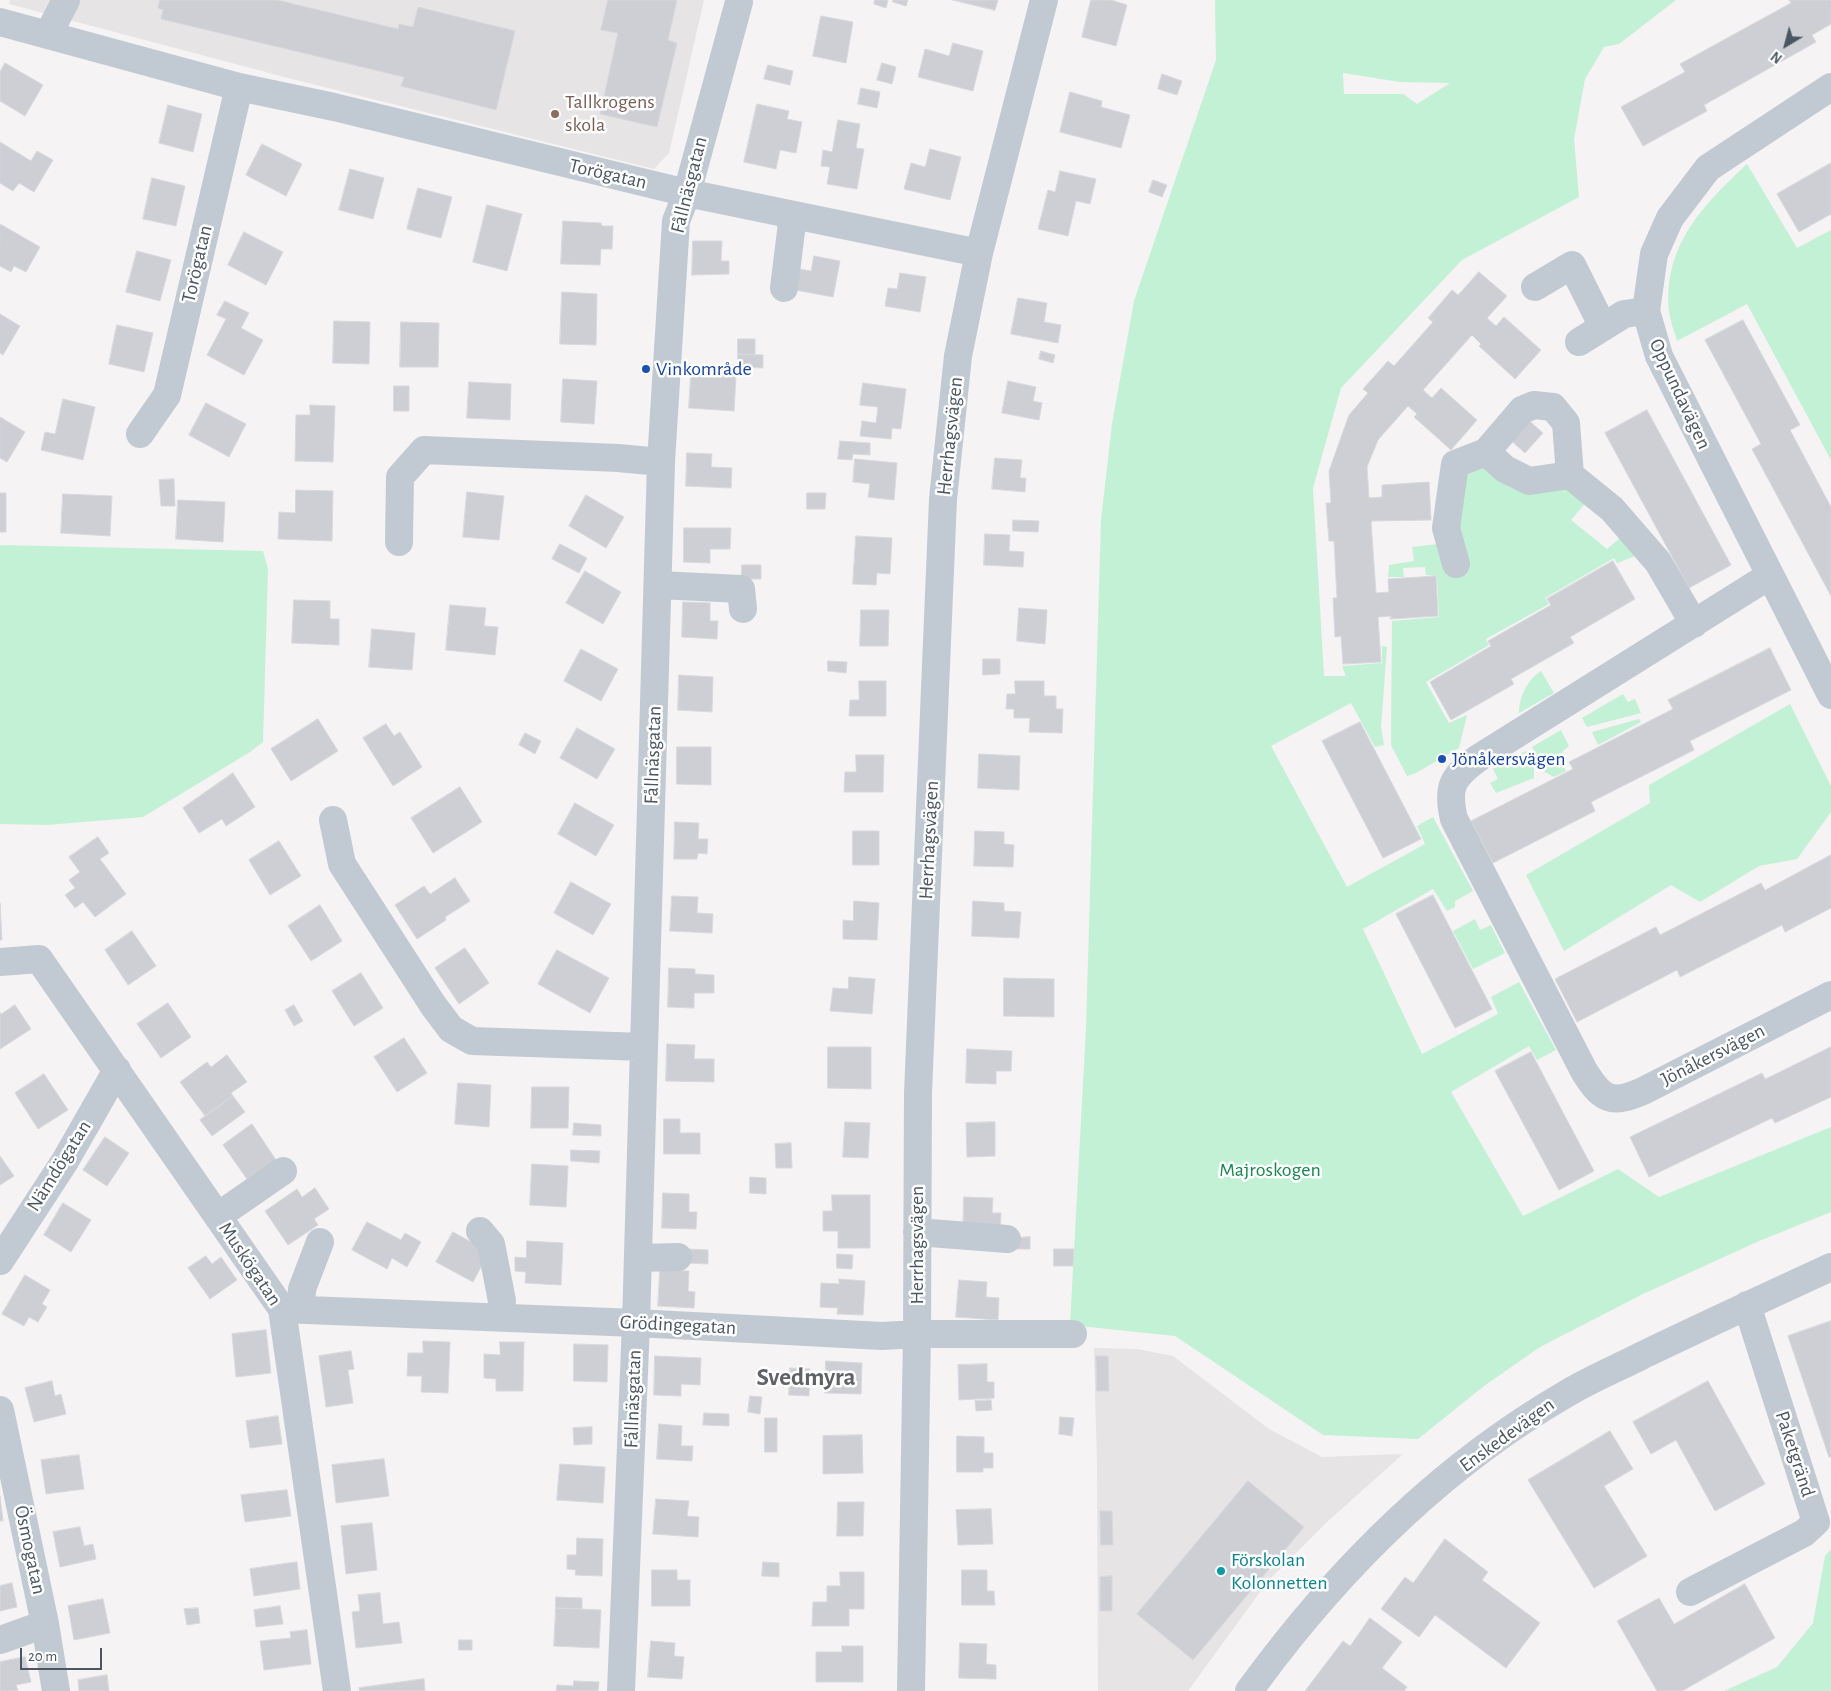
<!DOCTYPE html>
<meta charset="utf-8">
<style>
body{margin:0}
#map{position:relative;width:1831px;height:1691px;overflow:hidden;background:#f5f3f3;font-family:"Alegreya Sans",sans-serif}
canvas{display:block}
.north{position:absolute;left:1761px;top:20px;width:50px;height:50px;-webkit-text-stroke:4px #fff;paint-order:stroke;rotate:217deg;font-size:14px;font-weight:700;line-height:20px;text-align:center;color:#4a5661}
.north::after{content:'';display:block;margin:auto;width:18px;height:22px;background:#4a5661;clip-path:polygon(50% 0,100% 100%,50% 72%,0 100%)}
.scale{position:absolute;left:20px;top:1648px;width:82px;height:22px;box-sizing:border-box;border:2px solid #4a5661;border-top:0;padding-left:6px;font-size:15px;line-height:18px;white-space:nowrap;color:#4a5661;-webkit-text-stroke:4px #fff;paint-order:stroke}
</style>
<div id="map">
<canvas width="1831" height="1691"></canvas>
<div class="north">N</div>
<div class="scale">20 m</div>
</div>
<script>
const g = document.querySelector('canvas').getContext('2d');
g.lineJoin = 'round';
function paint(path, color) { g.fillStyle = color; g.fill(path, 'evenodd'); }
function stroke(path, color, width, dash) { g.strokeStyle = color; g.lineWidth = width; g.lineCap = dash ? 'butt' : 'round'; g.setLineDash(dash || []); g.stroke(path); }
function write(font, color, halo, rows, align = 'center') {
  g.font = font + ' "Alegreya Sans",sans-serif'; g.lineWidth = 5; g.setLineDash([]); g.textBaseline = 'middle'; g.strokeStyle = halo; g.fillStyle = color; for (const [text, x, y, turn = 0] of rows) {
    g.save(); g.translate(x, y); g.rotate((+turn || 0) * Math.PI / 180); g.textAlign = isNaN(turn) ? turn : align; if (halo) g.strokeText(text, 0, 0); g.fillText(text, 0, 0); g.restore();
  }
}
const education = new Path2D(`
 M10,0h694l-35,153 -15,16 -362,-90 -283,-75z
 M1094,1348l43,1 36,7 96,73 53,28 81,-3 -76,68 -59,59 -80,110h-90l-1,-224z`);
const green = new Path2D(`
 M1215,0h461l-57,44 -15,3 -19,32 -11,60 5,58 -117,63 -121,128 -28,100 11,188h22l-4,-10 40,-3v-17l5,1 -6,80 3,18 -9,2 -24,-44 -80,43 76,141 78,-43 -8,-18 16,-9 40,74 -18,10v6l-8,4 -14,-22 -70,40 59,125 76,-40 -7,-17 28,-15 37,68 -19,10 -8,-14 -78,46 72,124 95,-47 41,28 172,-70v85l-72,29 -116,53 -103,53 -56,39 -66,53 -95,-4 -148,-99 -105,-11 16,-297 15,-508 11,-96 22,-123 82,-241zM1343,73l57,9 50,1 -33,21 -14,-10h-59z
 M1747,164l50,84 34,-18v230l-84,-156 -70,37c-2,-9 -7,-20 -8,-30 -6,-65 34,-106 78,-147z
 M1473,466l14,2 23,19 14,7 44,-6 20,12 -17,20 36,29 18,-15 16,20 -24,9 -3,-5 -69,40 4,6 -63,35 3,6 -63,37 23,41 18,-8 -8,33 -43,25 -9,3 -16,-31 1,-124 47,-4 -2,-41 -11,-1 -1,-8 -22,1 1,9h-16l1,-12 25,-4 -2,-14 26,-3 20,-60z
 M0,545l263,6 5,18 -5,173 -13,10 -107,65 -96,8 -47,-1z
 M1541,671l13,22 -35,20c0,-16 8,-33 22,-42z
 M1623,694l5,8 7,-3 6,14 -54,14 -5,-9z
 M1790,704l41,82v26l-34,47 -38,7 -59,36 -29,-17 -107,66 -38,-76 124,-72 -1,-18z
 M1639,719l2,3 -43,23 -6,-13z
 M1561,730l8,16 -7,6 -1,10 5,9 -12,6 -9,-5 -13,-25z
 M1526,751l8,17v10l-38,15 -6,-10 8,-4 -5,-10z
 M1475,919l5,11 11,-5 14,28 -32,16 -20,-38z
 M1831,1549v142h-107l53,-24 36,-44 12,-67z`);
const building = new Path2D(`
 M160,0h117l121,29 1,-5 14,3 5,-20 97,24 -19,79 -95,-24 3,-9 -243,-58 2,-9 -5,-2z
 M608,0h69l-9,40 9,3 -20,84 -57,-13 18,-81 -17,-3z
 M875,0h13l-2,8 -12,-4z
 M893,0h15l-2,6 -13,-4z
 M953,0h45l-3,10z
 M1091,0h20l16,5 -11,41 -34,-9z
 M1789,0h42v24l-19,11 4,7 -112,63 3,6 -64,35 -22,-39 64,-35 -5,-8 111,-61z
 M821,16l32,6 -7,41 -33,-7z
 M953,43l30,8 -10,40 -55,-14 7,-28 24,7z
 M5,63l38,22 -18,31 -25,-15v-29z
 M882,63l14,4 -4,17 -15,-4z
 M768,65l25,6 -3,14 -26,-6z
 M1162,74l20,7 -5,14 -19,-6z
 M861,88l19,4 -3,16 -19,-4z
 M1070,92l32,9 -1,6 29,8 -9,33 -61,-16z
 M757,104l32,7 -2,8 15,3 -6,31 -16,-3 -4,19 -32,-7z
 M168,105l34,9 -9,38 -34,-9z
 M838,120l22,4 -4,24 8,1 -7,40 -30,-5 3,-17 -9,-1 2,-16 9,2z
 M0,142l31,19 6,-10 16,9 -19,32 -15,-9 -6,8 -13,-8z
 M262,144l40,20 -16,32 -40,-21z
 M930,149l31,8 -11,43 -46,-11 7,-26 14,4z
 M1831,163v51l-32,18 -22,-38z
 M350,169l34,9 -11,41 -34,-9z
 M1060,171l36,8 -6,25 -14,-3 -8,35 -30,-7 10,-39 7,2z
 M152,178l33,8 -9,40 -33,-7z
 M1153,180l14,5 -5,12 -13,-5z
 M418,188l34,9 -11,41 -34,-9z
 M487,205l35,9 -15,57 -34,-9z
 M563,221l38,2 1,3h11l-1,23h-11l-1,16 -39,-1z
 M0,224l40,23 -14,25 -12,-6 -3,6 -11,-6z
 M244,232l39,20 -17,33 -38,-20z
 M693,241h29l-1,20h8v13l-37,1z
 M137,251l34,9 -11,41 -34,-9z
 M814,256l26,5 -7,36 -43,-8 4,-21 17,3z
 M1479,272l28,24 -20,22 9,8 8,-9 37,33 -26,29 -36,-33 2,-2 -9,-9 -49,55 9,8 9,-10 36,32 -26,30 -37,-33 3,-3 -9,-8 -30,34 -11,27 2,31 13,-1v-12l47,-3 2,38 -60,1 5,72 13,-1 -1,-13 48,-3 2,40 -48,3 1,-3 -13,1 3,45 -38,2 -2,-28 -6,1 -2,-39h4l-3,-57h-5l-3,-38h5l-2,-32 20,-56 19,-22 -5,-4 25,-28 6,5 39,-44 -5,-4 24,-28 6,5z
 M900,273l26,4 -6,35 -35,-6 3,-18 9,1z
 M562,292l35,2 -1,51 -36,-1z
 M1018,298l29,5 -3,19 17,3 -3,18 -47,-9z
 M225,301l24,12 -8,15 22,12 -19,35 -37,-20 19,-36 -9,-4z
 M0,314l20,12 -17,29 -3,-2z
 M1743,320l57,105 -10,5 41,77v89l-79,-147 9,-5 -56,-104z
 M334,321l36,1 -1,42 -36,-1z
 M401,322l38,1 -1,44h-38z
 M117,325l36,8 -9,39 -35,-8z
 M738,339h17v16l-17,-1z
 M1041,351l14,4 -2,8 -14,-4z
 M738,354l25,1v13l-25,-1z
 M691,374l45,2 -2,35 -45,-3z
 M563,379l34,2 -3,43 -33,-2z
 M1008,381l28,6 -3,14 9,2 -3,17 -37,-7z
 M469,382l42,2 -1,36 -43,-2z
 M863,383l43,6 -5,40 -9,-1 -1,11 -31,-3 2,-15 14,2 2,-16 -18,-2z
 M394,386h15v25h-15z
 M63,399l32,8 -12,53 -42,-10 4,-18 10,2z
 M206,403l40,21 -17,33 -40,-22z
 M310,405l25,1 -2,56 -38,-1 1,-46h14z
 M1647,410l84,155 -42,23 -84,-155z
 M0,417l25,15 -18,30 -7,-4z
 M1525,417l18,16 -18,20 -18,-16z
 M840,441l30,2v12l-17,-1 -1,6 -14,-1z
 M687,453l25,1 -1,13 21,1 -1,20 -45,-2z
 M995,458l27,2 -2,18h6l-1,14 -33,-3z
 M855,459l42,4 -3,37 -26,-3 2,-13 -17,-2z
 M174,479l1,27h-14l-2,-26z
 M296,490l37,1 -1,50 -54,-2 1,-27 16,1z
 M467,492l37,4 -5,44 -36,-3z
 M0,493h6v39h-6z
 M807,493h19l-1,16h-18z
 M63,494l49,2 -2,40 -49,-3z
 M586,495l38,22 -18,31 -37,-22z
 M178,500l47,2 -2,40 -47,-3z
 M1013,520l26,1 -1,11 -25,-1z
 M684,528h47l-1,21h-20v14l-26,-1z
 M985,534l25,1 -1,16 15,1 -1,15 -39,-2z
 M856,536l36,2 -2,36 -13,-1 -1,12 -23,-1z
 M560,544l27,14 -8,15 -27,-14z
 M1613,561l22,38 -65,38 4,6 -63,36 3,5 -63,36 -21,-38 61,-36 -3,-5 63,-36 -4,-6z
 M742,565h19v14h-19z
 M585,571l36,21 -18,32 -37,-21z
 M294,600l36,1v18h9v26l-47,-2z
 M683,602l27,1v18h8l-1,18 -35,-2z
 M450,605l36,3 -2,18 14,1 -3,28 -49,-5z
 M1019,608l28,2 -2,34 -28,-3z
 M861,610h28l-1,36h-28z
 M372,629l43,4 -3,37 -43,-3z
 M1770,648l21,42 -101,51 4,9 -103,52 4,9 -102,52 -22,-42 102,-52 -4,-7 104,-53 -5,-9z
 M581,649l37,20 -17,32 -37,-20z
 M983,659h17v15l-17,1z
 M828,661l19,1 -1,11 -18,-2z
 M679,675l34,2 -1,35 -34,-2z
 M859,681h27v35h-37l1,-16h9z
 M1015,681h29v15h12v13h7l-1,24 -33,-1 1,-14h-16v-9h-8l1,-15h8z
 M318,719l20,32 -47,30 -20,-32z
 M1360,722l61,117 -38,19 -61,-117z
 M386,724l8,12 6,-4 22,35 -29,19 -30,-48z
 M577,728l38,21 -18,30 -37,-21z
 M525,733l16,8 -6,13 -16,-9z
 M677,747h34v38l-34,-1z
 M979,754l41,2 -1,34 -41,-2z
 M856,755h28l-1,37h-39l1,-20h11z
 M233,773l22,34 -29,19 -4,-7 -23,14 -16,-25z
 M460,787l22,35 -49,31 -22,-35z
 M575,803l39,22 -18,31 -38,-22z
 M675,822l24,1 -1,16h10l-1,15 -9,-1 -1,6h-23z
 M853,831h26v34h-26z
 M975,831l29,1v12l10,1 -1,22 -39,-1z
 M98,837l11,16 -9,6 26,35 -31,23 -12,-15 -8,6 -10,-13 10,-7 -6,-8 11,-8 -11,-15z
 M279,841l22,35 -31,19 -21,-35z
 M1831,855v53l-46,24 -3,-7 -102,52 -3,-7 -100,52 -22,-43 101,-52 4,8 101,-52 4,7z
 M455,878l15,23 -25,16 1,3 -29,19 -22,-34 29,-19 6,8z
 M571,882l40,22 -18,31 -39,-22z
 M1433,895l59,114 -37,19 -59,-114z
 M672,896l26,1 -1,16 16,1 -1,19 -42,-2z
 M854,901l25,2 -2,37 -34,-1v-19l10,1z
 M973,901l31,2v8l17,1 -2,26 -47,-2z
 M0,903l2,37h-2z
 M320,905l22,36 -31,20 -23,-35z
 M132,931l24,35 -28,19 -23,-35z
 M465,948l24,35 -30,21 -24,-36z
 M557,950l52,28 -19,35 -52,-29z
 M669,968l26,1v5l19,1v18h-20v15l-26,-1z
 M361,973l22,35 -29,18 -22,-35z
 M849,977l26,2 -3,35 -42,-3 3,-23 15,1z
 M1004,978l50,1v38l-50,-1z
 M168,1003l23,34 -30,21 -24,-34z
 M15,1005l16,24 -31,20v-37l1,2z
 M294,1005l9,16 -9,5 -9,-16z
 M404,1038l23,35 -30,19 -23,-35z
 M667,1044l28,1 -1,14h20v23l-48,-1z
 M828,1047h43v42l-43,-1z
 M1831,1047v50l-56,26 -3,-5 -123,59 -19,-40 132,-64 3,6z
 M967,1049l45,2 -1,20h-15v13l-30,-1z
 M1531,1052l63,119 -35,19 -64,-119z
 M227,1055l20,27 -16,11 2,3 -28,20 -25,-34 27,-20 4,5z
 M44,1074l24,36 -30,19 -23,-36z
 M458,1083l33,2 -2,42 -34,-3z
 M532,1087h37l-1,41h-37z
 M233,1096l12,16 -33,24 -12,-16z
 M664,1119h16v14h20v21h-36z
 M845,1122l25,1 -2,35 -25,-1z
 M995,1122v34l-28,1 -1,-34z
 M574,1123l27,2v11l-28,-1z
 M252,1124l24,36 -29,19 -24,-34z
 M105,1137l24,16 -22,33 -24,-16z
 M791,1143l1,25h-16l-1,-24z
 M571,1150l29,1 -1,12 -28,-2z
 M0,1156l14,20 -14,9z
 M532,1164l36,2 -2,41 -36,-2z
 M750,1177l16,1v16l-16,-1z
 M315,1188l14,21 -15,10 4,6 -30,20 -23,-34 32,-22 5,8z
 M663,1193l26,1v18h8l-1,17 -34,-1z
 M832,1195h38v53h-32v-17h-15v-20h9z
 M964,1197l29,1 -1,15h9l-1,23 -37,-2z
 M63,1203l28,17 -20,32 -27,-17z
 M367,1222l34,18 4,-7 16,9 -14,25 -15,-9 -5,11 -35,-19z
 M453,1232l36,20 -16,30 -37,-20z
 M1030,1237v12h-15v-11z
 M527,1241l36,2 -2,42 -36,-2 1,-11 -11,-1v-14l11,1z
 M689,1249l19,1v14l-20,-1z
 M1054,1249h20l-1,17h-19z
 M837,1254l16,1 -1,14 -15,-1z
 M206,1256l6,8 9,-7 16,23 -27,19 -22,-31z
 M660,1270l29,1 -1,20 7,1 -1,16 -36,-2z
 M25,1275l25,15 -8,14 5,3 -9,15 -9,-5 -5,9 -22,-12z
 M839,1279l26,2 -2,34 -26,-1 1,-6 -18,-1 1,-24 18,1z
 M959,1280l28,2 -1,15 13,1 -1,22 -42,-3z
 M1831,1321v136h-2l-41,-121z
 M266,1330l5,43 -35,4 -4,-43z
 M423,1341l27,1 -2,51 -27,-1 1,-16h-15l1,-23h15z
 M500,1342h24l-1,49h-27v-12l-12,-1v-24l16,1z
 M574,1344l34,1 -1,37 -33,-1z
 M351,1351l3,18 -6,1 5,33 -27,4 -7,-51z
 M655,1356l46,2 -1,27 -19,-1v12l-27,-1z
 M1096,1356h12l1,35h-12z
 M826,1361l36,2 -1,31 -36,-1z
 M987,1364v18h7v16l-35,2 -1,-35z
 M790,1368l20,1 -1,27 -20,-1z
 M52,1381l3,15 6,-2 5,20 -32,8 -9,-34z
 M1708,1381l57,103 -50,27 -39,-71 -25,14 -18,-32z
 M750,1396l12,1 -2,17 -12,-2z
 M991,1400l1,10 -16,1 -1,-10z
 M704,1413l25,1v12l-26,-1z
 M278,1416l4,28 -32,4 -4,-27z
 M1060,1417l14,1 -2,18 -13,-2z
 M765,1418h12v34h-12z
 M659,1424l23,2 -1,20h12l-1,15 -35,-2z
 M592,1427v17l-18,1 -1,-17z
 M1610,1431l23,38 -29,17 43,70 -53,32 -66,-108z
 M862,1435l1,38 -40,1v-38z
 M957,1436l27,1v16h9v15h-10v4h-26z
 M79,1455l5,34 -38,5 -5,-34z
 M384,1459l5,37 -53,7 -4,-38z
 M560,1464l45,3 -2,36 -46,-3z
 M1248,1481l56,46 -111,133 -56,-46z
 M287,1490l4,26 -46,6 -4,-27z
 M0,1496l3,25h-3z
 M656,1499l33,2 -2,15 12,1 -1,20 -45,-3z
 M838,1502h26l-1,34h-26z
 M991,1509l2,35 -35,1 -2,-35z
 M1100,1511h12l1,34h-12z
 M372,1523l5,47 -31,4 -5,-48z
 M80,1527l4,19 9,-2 3,15 -36,8 -7,-35z
 M577,1538l26,1 -1,37 -27,-1 1,-5 -9,-1v-14h9z
 M1445,1539l43,33 -6,8 58,43 -34,45 -71,-53 -16,22 -38,-28 24,-32 8,6z
 M297,1562l3,27 -46,7 -4,-27z
 M763,1562l16,1v14l-17,-1z
 M652,1570h25v10h13v26h-38z
 M962,1570h25v21h7l1,14h-33z
 M840,1572h24v37h-15v17h-37l1,-24h14v-16h13z
 M1112,1576v35h-12v-34z
 M12,1583l5,24 -17,4v-25z
 M1745,1584l30,54 -93,53h-25l-40,-70 42,-23 15,26z
 M380,1593l3,31 16,-2 3,21 -46,5 -4,-36 8,-1 -2,-16z
 M556,1597l26,1v11l-26,-1z
 M103,1599l7,34 -36,7 -6,-34z
 M280,1606l3,18 -27,3 -2,-17z
 M198,1608l2,15 -13,2 -3,-16z
 M556,1608l45,2 -2,38 -45,-2z
 M1370,1618l32,24 -20,26 25,19 -3,4h-99l38,-50 7,5z
 M307,1630l4,34 -47,6 -4,-29 31,-3 -1,-6z
 M459,1640h13v10h-13z
 M651,1641l24,2 -1,13 10,1 -2,22 -34,-2z
 M960,1643l27,1 -1,20 10,1v14l-37,-1z
 M842,1646h21v36h-47v-30h26z
 M25,1657l6,25 -15,3 2,6h-18v-29z
 M107,1675l2,16h-30l-1,-11z
 M424,1679l1,12h-65l-1,-3z
 M574,1681l25,1 -1,9h-42l1,-6 16,1z`);
const minor = new Path2D(`
 M0,22l239,65 95,20 353,86 292,60
 M48,35l18,-35
 M1831,87l-123,81 -38,50 -16,36 -8,57 13,45 172,339
 M1535,287l37,-22 31,62
 M784,288l9,-73
 M1579,342l45,-28 22,-3
 M140,434l27,-39 72,-308
 M1570,475l-4,-52 -13,-16 -19,-2 -12,5 -36,42 19,17 24,12 41,-6 42,34 46,53 36,62
 M399,542l1,-65 24,-27 194,8 43,4
 M1456,564l-10,-36 9,-64 31,-12
 M1769,576l-289,181c-27,19 -34,29 -26,62l130,252c18,29 27,34 59,20l188,-96
 M658,585l83,4 2,20
 M333,820l9,44 91,141 18,24 21,12 172,6
 M0,962l39,-3 243,350 55,382
 M218,1216l65,-45
 M480,1231l11,13 11,57 -1,16
 M917,1232l90,7
 M638,1258l40,-1
 M0,1261l65,-100 52,-91
 M282,1309l354,14 246,13 35,-2h156
 M301,1309l1,-20 18,-47
 M0,1410l45,214 11,67
 M1690,1592l114,-59 12,-11 -69,-217
 M0,1640l45,-16
 M621,1691l15,-368 25,-861 15,-241 11,-28 52,-191
 M911,1691l6,-357 1,-241 25,-594 15,-143 21,-103 65,-253
 M1249,1691c85,-117 191,-224 317,-297 24,-15 52,-26 77,-39 62,-30 125,-59 188,-88`);
const markers = [
 [555,114,5,"#8d6e63"],
 [646,369,5,"#1a4fb4"],
 [1442,759,5,"#1a4fb4"],
 [1221,1571,5,"#0f9aa8"]
];
const educationNames = [
 ["Tallkrogens",565,102],
 ["skola",565,125]
];
const streetNames = [
 ["Torögatan",608,174,13],
 ["Fållnäsgatan",689,185,-76],
 ["Torögatan",197,264,-77],
 ["Oppundavägen",1680,394,65],
 ["Herrhagsvägen",950,436,-84],
 ["Fållnäsgatan",653,755,-88],
 ["Herrhagsvägen",929,840,-87],
 ["Jönåkersvägen",1713,1055,-27],
 ["Nämdögatan",59,1166,-58],
 ["Herrhagsvägen",917,1245,-90],
 ["Muskögatan",250,1264,56],
 ["Grödingegatan",678,1325,3],
 ["Fållnäsgatan",633,1399,-88],
 ["Enskedevägen",1507,1435,-36],
 ["Paketgränd",1795,1454,72],
 ["Ösmogatan",30,1550,78]
];
const transitNames = [
 ["Vinkområde",656,369],
 ["Jönåkersvägen",1452,759]
];
const parkNames = [
 ["Majroskogen",1270,1170]
];
const cultureNames = [
 ["Förskolan",1231,1560],
 ["Kolonnetten",1231,1583]
];
const districtNames = [
 ["Svedmyra",806,1377]
];
paint(education, '#e6e4e5');
paint(green, '#c3f1d5');
paint(building, '#cdcfd5');
stroke(building, '#d7d9de', 1);
stroke(minor, '#c1cad2', 28);
for (const [x, y, r, color] of markers) { const dot = new Path2D(); dot.arc(x, y, r, 0, 2 * Math.PI); g.fillStyle = color; g.fill(dot); stroke(dot, '#fff', 2); }
write('20px', '#785e54', '#fff', educationNames, 'left');
write('20px', '#4a5661', '#fff', streetNames);
write('20px', '#164399', '#fff', transitNames, 'left');
write('20px', '#17864f', '#fff', parkNames);
write('20px', '#0d838f', '#fff', cultureNames, 'left');
write('bold 25px', '#5f6368', '#fff', districtNames);
</script>
